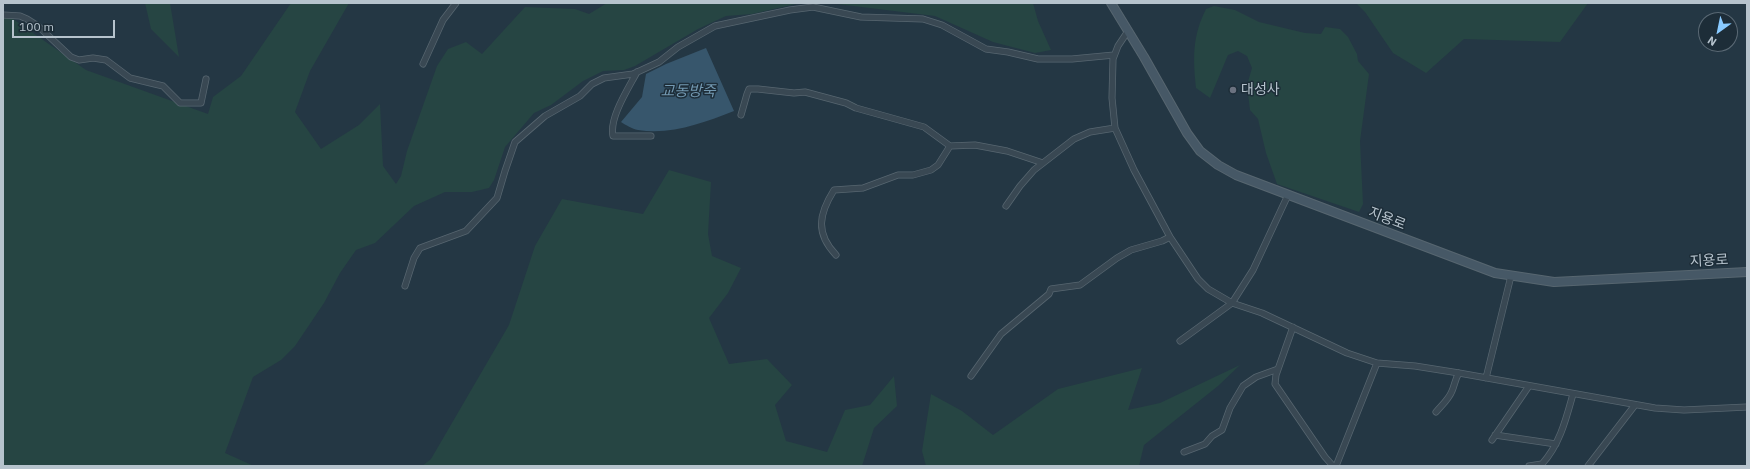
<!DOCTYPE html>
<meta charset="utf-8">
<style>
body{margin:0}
#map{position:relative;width:1750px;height:469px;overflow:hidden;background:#243744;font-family:"IBM Plex Sans",sans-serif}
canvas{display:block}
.frame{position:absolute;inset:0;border:4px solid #b6c3cd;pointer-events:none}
.north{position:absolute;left:1698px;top:12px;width:40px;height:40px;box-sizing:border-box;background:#1d2d38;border:1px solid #5a6974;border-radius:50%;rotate:213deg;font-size:11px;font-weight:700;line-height:16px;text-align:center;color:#b6c3cd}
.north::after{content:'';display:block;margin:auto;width:14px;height:18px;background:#89caff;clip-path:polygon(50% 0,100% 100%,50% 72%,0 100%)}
.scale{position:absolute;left:12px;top:20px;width:103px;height:18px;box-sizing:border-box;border:2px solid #b6c3cd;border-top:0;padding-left:5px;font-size:12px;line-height:14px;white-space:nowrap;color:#b6c3cd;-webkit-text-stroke:3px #1d2d38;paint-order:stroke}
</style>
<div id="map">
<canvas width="1750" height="469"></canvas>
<div class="frame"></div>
<div class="north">N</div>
<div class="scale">100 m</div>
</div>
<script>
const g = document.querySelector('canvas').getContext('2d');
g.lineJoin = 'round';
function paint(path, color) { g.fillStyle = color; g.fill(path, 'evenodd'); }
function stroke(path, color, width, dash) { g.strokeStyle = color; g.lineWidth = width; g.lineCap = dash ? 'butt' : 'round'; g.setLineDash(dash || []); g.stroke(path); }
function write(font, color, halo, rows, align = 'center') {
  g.font = font + ' "IBM Plex Sans","Noto Sans KR",sans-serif'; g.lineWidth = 3; g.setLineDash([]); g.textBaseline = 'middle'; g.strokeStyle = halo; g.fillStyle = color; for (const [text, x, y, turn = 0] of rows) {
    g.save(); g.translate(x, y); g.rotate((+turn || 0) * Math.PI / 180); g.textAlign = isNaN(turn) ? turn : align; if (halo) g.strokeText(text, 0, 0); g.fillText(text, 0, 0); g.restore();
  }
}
const green = new Path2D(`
 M145,3h25l9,54 -28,-28z
 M291,3h58l-39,68 -15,41 26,37 38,-24 21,-21 3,62 13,18 5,-8 6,-25 30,-85 11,-17 18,-7 16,12 43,-47 50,2 14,5 18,-11h193l-48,11 -26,2 -28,13 -63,37 -11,4 -21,1 -20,10 -32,24 -17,8 -29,34 -11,33 -5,8 -17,4h-27l-31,14 -39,37 -19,7 -16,23 -16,30 -29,43 -14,14 -28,17 -28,76 29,13h-251v-454l83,58 122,44 5,-17 28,-21z
 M829,3h204l5,18 13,29 -16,3 -42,-11 -58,-26z
 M1356,3h232l-28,39 -96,-3 -38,34 -33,-20 -28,-41z
 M1214,6l21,4 24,12 46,11 16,1 4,-7 15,2 8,8 9,17 1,7 11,13 -9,67 3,63 -4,8 -82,-28 -11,-31 -8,-34 -8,-9 -3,-25 5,-17 -5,-12 -9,-5 -10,4 -18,43 -14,-10c-3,-30 -4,-51 10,-79z
 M669,170l42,12 -3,52 4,22 29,12 -13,25 -19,25 20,46 38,-5 25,26 -17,20 11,36 41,11 18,-42 25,-5 24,-29 3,30 -23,22 -12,38h-440l9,-7 78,-134 26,-79 27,-47 81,15z
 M1240,365l-22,21 -74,59 -5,21h-213l-4,-15 9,-57 31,17 31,24 65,-46 84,-21 -14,42 32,-7z`);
const water = new Path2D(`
 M706,48l28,63c-31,12 -62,24 -96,19 -6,-1 -12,-5 -17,-8l21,-25 4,-23 20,-10z`);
const street = new Path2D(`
 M3,15l17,1 7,3 11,7 33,31 8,3 14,-2 13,2 24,18 33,8 17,17h21l5,-24
 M1128,31l-10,15 -5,13 -1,39 3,30 19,42 36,67 28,42 10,10 24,14 30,10 85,40 30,10 38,3 44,7 196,35 29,2 63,-3
 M423,64l20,-44 13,-17
 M637,72c-9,17 -28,46 -24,64h38
 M741,115l6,-21 2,-5h9l36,4 11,-1 41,11 10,5 68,19 26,19 25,-1 32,6 36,12
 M1006,206l14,-20 14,-16 40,-31 16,-7 25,-4
 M836,255c-21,-22 -17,-41 -2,-65l29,-2 35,-13h15l18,-5 7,-5 12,-19
 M405,286l9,-28 6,-10 46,-17 31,-33 8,-27 10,-29 30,-26 35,-20 12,-12 12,-6 29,-4 26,-12 19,-15 37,-21 75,-16 23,-3 48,10 62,2 19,6 44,24 22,3 30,7h34l42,-4
 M1293,327l-17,48 -1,9 50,73 8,9
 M1180,341l52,-38 21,-33 35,-75
 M971,376l30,-42 48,-40 2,-5 29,-4 37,-27 14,-8 31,-9 8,-4
 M1486,378l25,-102
 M1436,412c6,-7 13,-13 16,-21 3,-7 3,-12 7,-18
 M1495,435l61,9
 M1492,440l37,-54
 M1184,452l21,-8 7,-8 10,-6 8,-22 13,-22 13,-9 22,-8
 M1336,466l41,-103
 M1529,466l13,-2c18,-20 24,-45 31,-70
 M1588,466l47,-61`);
const secondary = new Path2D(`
 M1111,3l33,54 43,76 13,18 18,14 18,10 259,98 59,9 193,-10`);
const markers = [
 [1233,90,4,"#6b7280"]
];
const poiNames = [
 ["대성사",1241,90]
];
const streetNames = [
 ["지용로",1387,219,21],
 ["지용로",1709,261,-3]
];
const waterNames = [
 ["교동방죽",688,92]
];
paint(green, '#264543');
paint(water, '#37566c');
stroke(street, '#576670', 7);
stroke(secondary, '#576670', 10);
stroke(street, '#394853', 5.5);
stroke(secondary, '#465866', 8);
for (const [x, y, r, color] of markers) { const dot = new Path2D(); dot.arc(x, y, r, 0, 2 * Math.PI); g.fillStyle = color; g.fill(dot); stroke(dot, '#1d2d38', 1.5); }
write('14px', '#b6c3cd', '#1d2d38', poiNames, 'left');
write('14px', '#b6c3cd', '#1d2d38', streetNames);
write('italic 15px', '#7399b2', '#1d2d38', waterNames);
</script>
